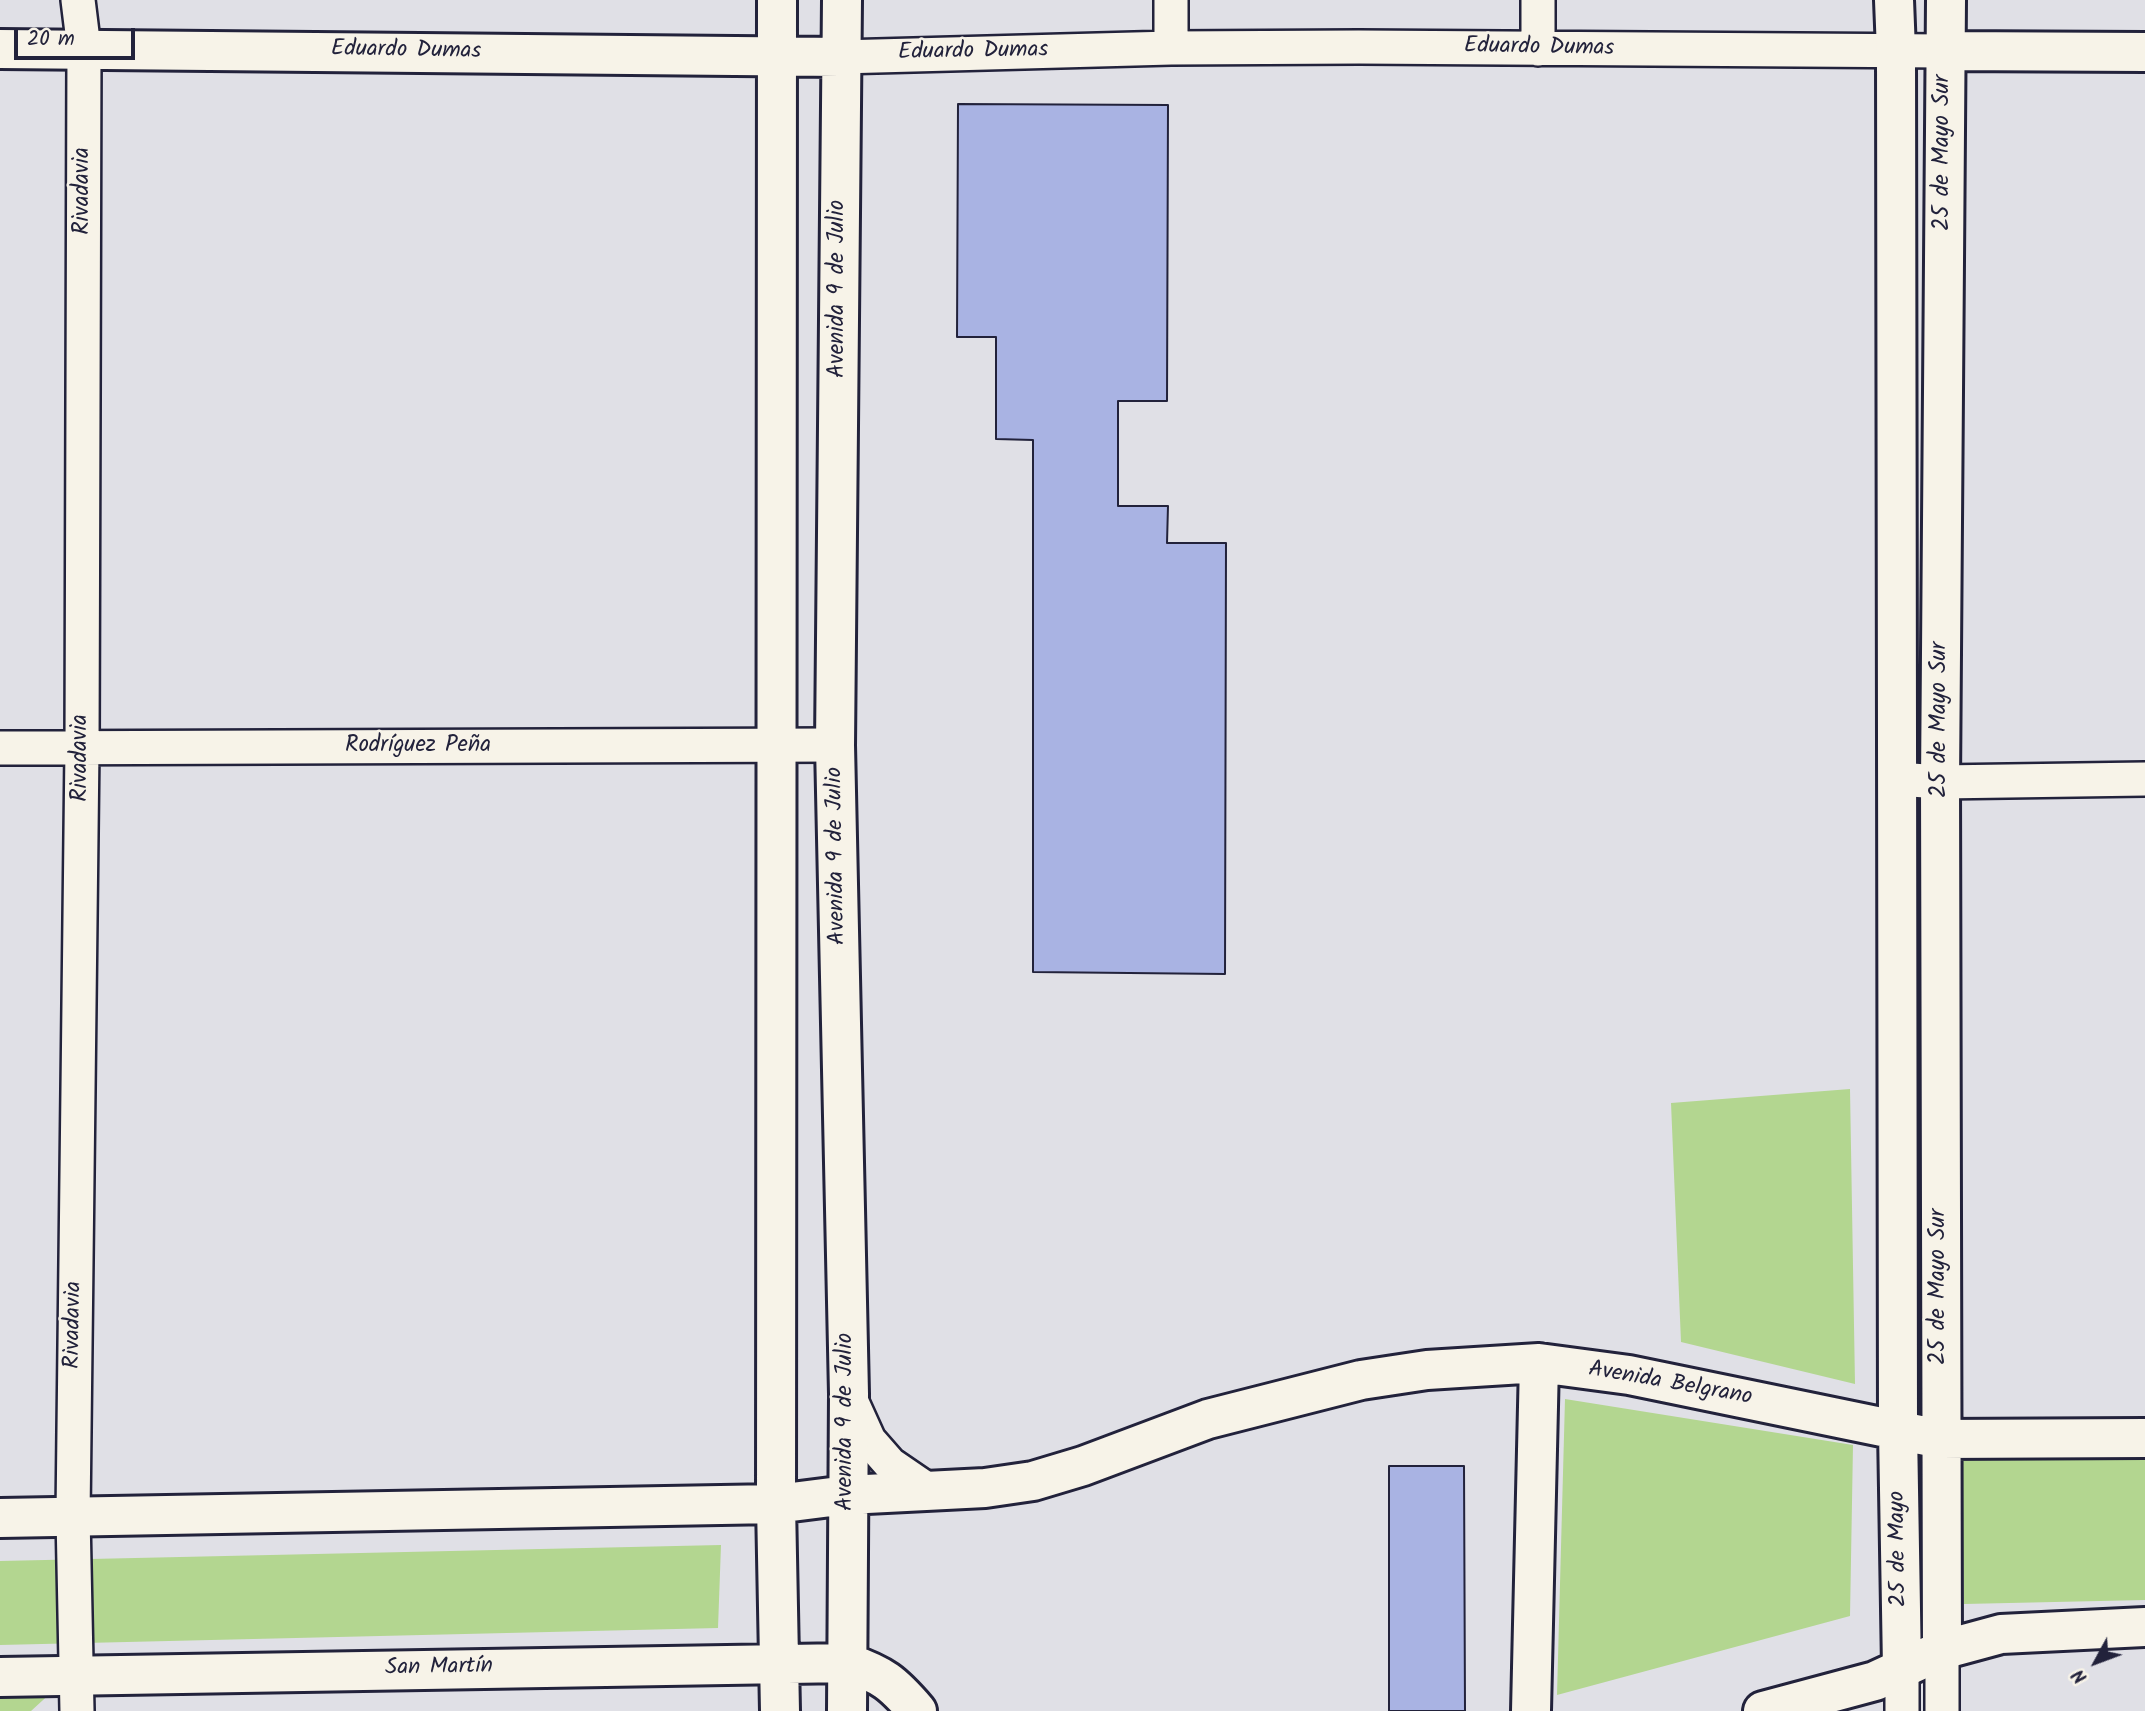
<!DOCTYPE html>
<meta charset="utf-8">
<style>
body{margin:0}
#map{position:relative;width:2145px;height:1711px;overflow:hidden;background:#e0e0e6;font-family:Kalam,sans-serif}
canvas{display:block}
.north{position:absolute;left:2061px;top:1627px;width:70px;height:70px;-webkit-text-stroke:5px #f7f3e8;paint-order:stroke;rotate:229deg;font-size:19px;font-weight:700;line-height:28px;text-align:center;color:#22223b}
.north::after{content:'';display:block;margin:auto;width:24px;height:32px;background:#22223b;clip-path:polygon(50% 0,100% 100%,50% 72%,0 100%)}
.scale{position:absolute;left:14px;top:28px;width:121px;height:32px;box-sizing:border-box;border:4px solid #22223b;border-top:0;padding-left:9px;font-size:21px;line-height:24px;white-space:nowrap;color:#22223b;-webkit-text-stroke:5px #f7f3e8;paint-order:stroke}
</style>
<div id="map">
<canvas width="2145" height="1711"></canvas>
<div class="north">N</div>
<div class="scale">20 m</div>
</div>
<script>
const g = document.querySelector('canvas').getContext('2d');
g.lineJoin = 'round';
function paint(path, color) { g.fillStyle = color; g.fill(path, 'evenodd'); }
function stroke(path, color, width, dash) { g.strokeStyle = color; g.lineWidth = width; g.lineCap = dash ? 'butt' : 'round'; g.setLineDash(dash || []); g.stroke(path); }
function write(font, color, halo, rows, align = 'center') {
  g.font = font + ' Kalam,sans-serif'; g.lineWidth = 5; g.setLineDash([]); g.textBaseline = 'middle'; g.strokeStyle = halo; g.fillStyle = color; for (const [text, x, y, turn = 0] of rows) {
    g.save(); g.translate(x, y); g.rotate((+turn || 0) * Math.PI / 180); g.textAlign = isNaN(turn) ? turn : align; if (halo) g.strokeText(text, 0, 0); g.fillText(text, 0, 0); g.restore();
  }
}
const green = new Path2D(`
 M1850,1089l5,295 -174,-42 -10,-239z
 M1565,1399l288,46 -3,171 -293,79z
 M2145,1451v149l-181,4 -3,-149z
 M721,1545l-3,83 -718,17v-84z
 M65,1680l-34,31h-31v-29z`);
const building = new Path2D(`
 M958,104l210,1 -1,296h-49v105h50l-1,37h59l-1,431 -192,-2v-532l-37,-1v-102h-39z
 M1389,1466h75l1,245h-76z`);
const minor = new Path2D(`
 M1171,48v-48
 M1538,49v-49
 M840,57l331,-9 188,-1 586,4
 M0,748l835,-3
 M1897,779l43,3 205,-3
 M850,1398l19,42 21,24 38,26
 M77,1711l-4,-195 9,-768 2,-699 -6,-49
 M1902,1711v-43
 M1942,1711v-61`);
const tertiary = new Path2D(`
 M777,0l-1,1504 4,207
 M842,0l-7,745 14,649 -2,317
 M1894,0l2,51 2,1379 4,238
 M0,49l840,8
 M1945,51l200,1
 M0,1518l776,-14 71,-9 138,-7 48,-7 50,-15 125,-47 153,-39 66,-10 112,-7 90,12 311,64 205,-1
 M1942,1650l-2,-868 6,-782
 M0,1677l848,-14c35,12 45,20 69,48
 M1531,1711l8,-348
 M1763,1711l112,-30 67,-31 59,-16 144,-7`);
const streetNames = [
 ["Eduardo Dumas",1539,49,1],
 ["Eduardo Dumas",406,52,1],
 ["Eduardo Dumas",973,53,-1],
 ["25 de Mayo Sur",1944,153,-90],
 ["Rivadavia",84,191,-90],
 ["Avenida 9 de Julio",839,289,-90],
 ["25 de Mayo Sur",1941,720,-90],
 ["Rodríguez Peña",418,747],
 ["Rivadavia",82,758,-90],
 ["Avenida 9 de Julio",838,856,-91],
 ["25 de Mayo Sur",1940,1287,-90],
 ["Rivadavia",75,1325,-89],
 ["Avenida Belgrano",1670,1385,10],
 ["Avenida 9 de Julio",847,1422,-90],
 ["25 de Mayo",1900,1549,-91],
 ["San Martín",439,1669,-1]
];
paint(green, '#b3d690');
paint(building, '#a9b3e3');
stroke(building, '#22223b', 2);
stroke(minor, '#22223b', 38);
stroke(tertiary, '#22223b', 44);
stroke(minor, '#f7f3e8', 33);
stroke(tertiary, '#f7f3e8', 38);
write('23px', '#22223b', '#f7f3e8', streetNames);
</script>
